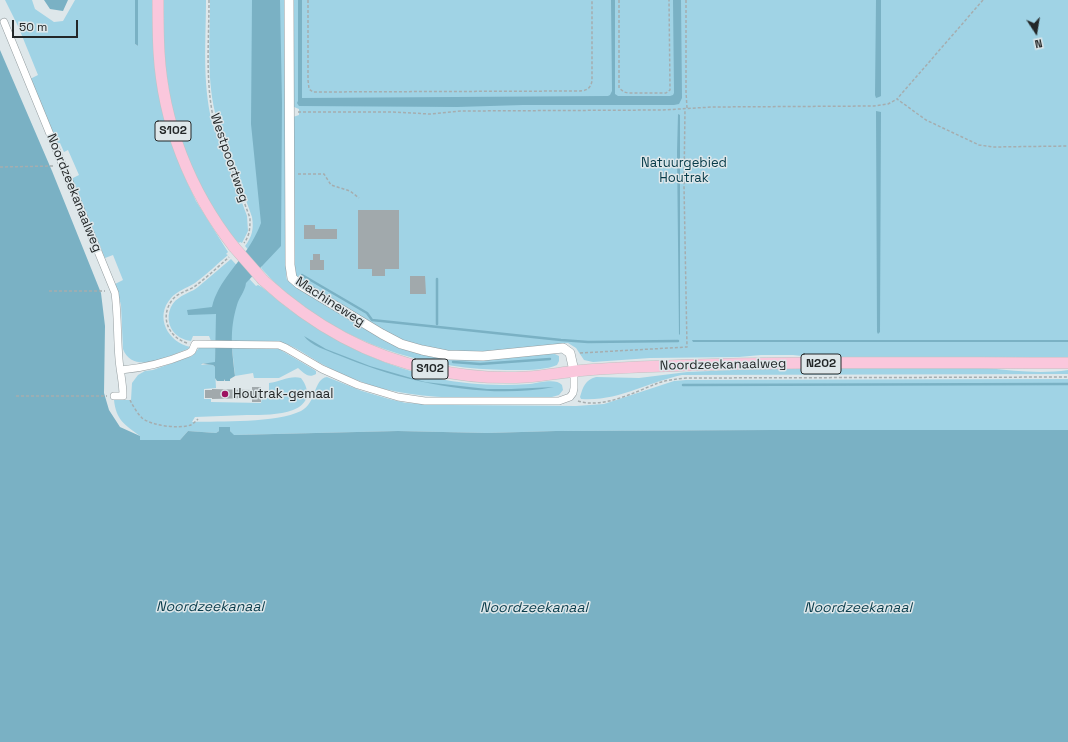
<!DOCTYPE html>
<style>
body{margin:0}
#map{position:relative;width:1068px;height:742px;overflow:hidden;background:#dee7ea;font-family:"Space Grotesk",sans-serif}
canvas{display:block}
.north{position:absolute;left:1016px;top:12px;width:40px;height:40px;-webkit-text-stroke:3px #dee7ea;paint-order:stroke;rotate:168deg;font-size:11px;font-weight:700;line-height:16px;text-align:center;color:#232728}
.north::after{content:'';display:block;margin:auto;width:14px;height:18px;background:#232728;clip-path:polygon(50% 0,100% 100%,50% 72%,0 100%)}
.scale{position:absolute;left:12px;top:20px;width:66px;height:18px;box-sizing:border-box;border:2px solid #232728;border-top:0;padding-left:5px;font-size:12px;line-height:14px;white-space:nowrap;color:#232728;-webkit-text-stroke:3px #dee7ea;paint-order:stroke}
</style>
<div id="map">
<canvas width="1068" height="742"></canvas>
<div class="north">N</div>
<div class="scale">50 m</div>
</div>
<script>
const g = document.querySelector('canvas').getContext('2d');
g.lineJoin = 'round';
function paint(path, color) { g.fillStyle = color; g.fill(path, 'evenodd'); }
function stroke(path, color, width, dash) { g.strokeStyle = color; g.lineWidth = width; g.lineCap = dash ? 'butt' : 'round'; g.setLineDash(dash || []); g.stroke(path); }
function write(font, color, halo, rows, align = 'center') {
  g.font = font + ' "Space Grotesk",sans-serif'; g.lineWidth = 3; g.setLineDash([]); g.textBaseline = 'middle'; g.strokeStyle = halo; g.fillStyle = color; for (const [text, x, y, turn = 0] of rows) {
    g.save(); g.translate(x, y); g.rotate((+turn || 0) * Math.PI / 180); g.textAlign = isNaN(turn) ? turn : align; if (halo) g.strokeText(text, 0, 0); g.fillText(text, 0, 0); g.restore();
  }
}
const green = new Path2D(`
 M5,0h27l3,9 19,13 9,-1 12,-21h60v44l3,2v-46h16v47l1,22 7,37 10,38 10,27 14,30 32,51 -2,2 2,1c-11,9 -22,20 -33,28 -8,5 -18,8 -24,15 -17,19 -3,44 19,49v1c-19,7 -57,28 -67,1l-2,-44 -6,-21 8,-4 -10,-25 -8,3 -34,-79 8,-4 -11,-25 -4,2 -4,-9h-3l-27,-64 8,-4 -20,-49z
 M163,0h43c0,40 -4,82 6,122l35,94 1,15 -6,12 -2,-1 -1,1 -5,-4 -23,-34 -23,-44 -15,-44 -9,-58z
 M210,0h76v275l1,5 29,19 85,49 17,5h135l6,3v5l-2,4c-13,6 -38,5 -51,5 -74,-1 -146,-21 -205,-66 -15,-11 -28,-22 -40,-36l1,-2 -17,-20c7,-9 9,-17 7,-29l-35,-97c-11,-38 -7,-80 -7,-120z
 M293,0h775v358h-248l-27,-3h-32l-22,2 -89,1 -57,4 -9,-2 -8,-12 -8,-5 -86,9 -33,-1 -23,-3 -27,-9 -88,-52 -14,-10 -3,-6 -1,-154 6,-2v-6l-5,-2v-2z
 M231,259l25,27 2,-1c6,3 11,8 17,13 10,8 20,16 31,23 39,27 84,46 130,57 31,7 63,8 94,6 9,-1 26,-6 32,1l1,5 -4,5 -7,2c-59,0 -126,6 -182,-12 -17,-6 -34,-13 -50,-22 -13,-8 -26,-17 -40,-21l-69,-1 -2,-5h-16l-2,5c-8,-1 -16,-5 -20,-13 -5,-10 -2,-24 8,-30 6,-5 13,-6 19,-11 11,-9 22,-19 33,-28z
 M199,348h17l-1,15h-12l-2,2h12l2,2 1,21 -12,1v10h7v3l50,1 1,-5h7v-15c11,-1 21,-8 32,-5 10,13 8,26 -8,32 -14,5 -31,5 -46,5 -17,1 -35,1 -52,2l-3,5c29,-1 84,1 109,-11 16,-8 12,-32 26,-34l35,14 27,8 17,4 44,2 126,1 28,-2 70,-23 12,-1 382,-1v51h-297l-215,1 -69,2 -89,-2 -165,4 -3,-4 -1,-4h-10v4l-3,2 -28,-2 -8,9h-40v-4c-15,-11 -24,-16 -26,-36h17l1,-17 6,-8 7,-4 8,-1 39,-14z
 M232,348l47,1 34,20 3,2v3c-8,5 -13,-2 -18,-6l-19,10h-25l-1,-5 -18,3z
 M780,368h208c26,3 54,6 80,2v4l-386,1c-34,7 -65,27 -101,24l-1,-2c3,-10 5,-17 16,-20l43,1 48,-6z`);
const water = new Path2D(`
 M44,0h24l-5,11 -13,-2z
 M135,0h3v46l-3,-2z
 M252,0h28l2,103 -1,143 -35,37c-1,9 -7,14 -9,22 -8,26 -5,45 -2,71l-5,3v2h-5l-1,-2v2h-7l-2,-3v-11l-2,-2 -12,-1 14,-2 1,-48 -28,1 -1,-5 25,-3c6,-26 28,-44 41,-67 3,-6 6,-11 8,-17l-10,-99z
 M298,0h4v98l306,-2 2,-1 2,-4 -1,-91h4v94l3,2h52l3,-1 1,-2 -1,-93h8l1,98 -3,6 -5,1h-151l-66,2 -158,-1 -2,-3 1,-2z
 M876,0h5v96l-2,1 -3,1 -1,-3z
 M0,50l52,121 49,122 4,33 -1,67 5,17 11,17 20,9v4h40l8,-9 28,2 3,-2v-4h11v4l4,4 164,-4 89,2 69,-2 215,-1h297v312h-1068z
 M876,111l5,1 -1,220 -2,2 -1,-2z
 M678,114l2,1v219l-1,1 -2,-183z
 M304,336l22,13 44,17 55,16 62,7h24l43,-2c-69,13 -152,-5 -216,-32 -10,-4 -28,-10 -34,-19z
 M692,340h376v2h-375z`);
const stream = new Path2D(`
 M302,275l65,38 5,7 189,20 27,2 90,-1
 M437,279v45
 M453,362l27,2 70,-5
 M683,385l385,-1`);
const building = new Path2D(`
 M358,210h41v59h-14v7h-13v-7h-14z
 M304,225h11v4h22v10h-33z
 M313,254h7v6h4v10h-14v-10h3z
 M410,276h15l1,18h-16z
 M252,387h9v15h-9v-4l-40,1v-1h-7v-8h7v-1l40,1z`);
const path = new Path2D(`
 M209,0c0,40 -4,82 5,121l36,97c0,10 0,17 -6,25
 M308,0v80l1,9 4,3 262,-1c9,0 15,0 17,-10v-81
 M619,0v88l5,4 4,1h38l4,-3v-3l-1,-87
 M686,0v92l1,16
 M983,0l-86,99 29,21 53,25 14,2 75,-1
 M298,112h94l38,2 31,-3 202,-1 49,-3 162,-1 14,-2 9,-5
 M0,167l54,-1
 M298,174h26l7,11 19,6 9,7
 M49,291h56
 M187,343c-19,-6 -28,-27 -14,-44 5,-6 14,-8 21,-12 12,-9 24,-20 35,-30
 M580,353l107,-6 -3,-162 1,-77
 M16,396h91
 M130,400c3,6 7,13 12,18 10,8 37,11 49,7 3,-2 5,-4 7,-6
 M578,401c25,8 57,-9 80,-18 9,-3 18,-4 28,-5l382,-1`);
const minor = new Path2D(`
 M4,22l111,271c3,22 2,44 4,66 1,13 4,23 4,37h-9
 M121,370c24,-2 46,-8 68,-17l3,-2 3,-7 84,1 7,3 36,21 36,16 40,12 27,4h134l11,-4 3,-4 1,-5v-17`);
const tertiary = new Path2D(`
 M289,0l1,265 2,13 7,6 83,50 19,10 21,6 25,5 36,1 80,-8 7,5 4,18`);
const primary = new Path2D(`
 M158,0c0,17 0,34 1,52 4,71 31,139 75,195
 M263,280c47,43 104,76 167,89 32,7 64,10 96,8 16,-1 33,-4 50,-6 30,-3 61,-4 91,-5 134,-5 267,-3 401,-3`);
const primaryBridge = new Path2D(`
 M234,247l29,33`);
const markers = [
 [225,394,4,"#9e1260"]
];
const shields = [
 [173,131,36],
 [821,364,40],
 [430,369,36]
];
const shieldNames = [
 ["S102",173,131],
 ["N202",821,364],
 ["S102",430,369]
];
const streetNames = [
 ["Westpoortweg",229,158,71],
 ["Noordzeekanaalweg",74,193,68],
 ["Machineweg",330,302,33],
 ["Noordzeekanaalweg",723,365,-1]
];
const parkNames = [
 ["Natuurgebied",684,163],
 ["Houtrak",684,178]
];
const poiNames = [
 ["Houtrak-gemaal",233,394]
];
const waterNames = [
 ["Noordzeekanaal",210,607],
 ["Noordzeekanaal",534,608],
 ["Noordzeekanaal",858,608]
];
paint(green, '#a0d3e5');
paint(water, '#7ab1c4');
stroke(stream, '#7ab1c4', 2.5);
paint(building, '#a1a9ac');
stroke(minor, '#959ea1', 8);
stroke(tertiary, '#959ea1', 10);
stroke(primary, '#c1c3c3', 12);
stroke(path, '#a5adaf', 1.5, [3, 2]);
stroke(minor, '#fff', 7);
stroke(tertiary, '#fff', 9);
stroke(primary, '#fac7dc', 11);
stroke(primaryBridge, '#c1c3c3', 12, []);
stroke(primaryBridge, '#fac7dc', 11);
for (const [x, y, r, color] of markers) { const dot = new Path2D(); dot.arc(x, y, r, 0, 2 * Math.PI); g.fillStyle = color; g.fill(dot); stroke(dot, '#dee7ea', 1.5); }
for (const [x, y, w] of shields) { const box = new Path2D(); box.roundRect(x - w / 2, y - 10, w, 20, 3); g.fillStyle = '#dee7ea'; g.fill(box); stroke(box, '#232728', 1); }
write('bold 12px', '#232728', null, shieldNames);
write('13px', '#232728', '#dee7ea', streetNames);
write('13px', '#063a48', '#dee7ea', parkNames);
write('13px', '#232728', '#dee7ea', poiNames, 'left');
write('italic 14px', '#0a3c4b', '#dee7ea', waterNames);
</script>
